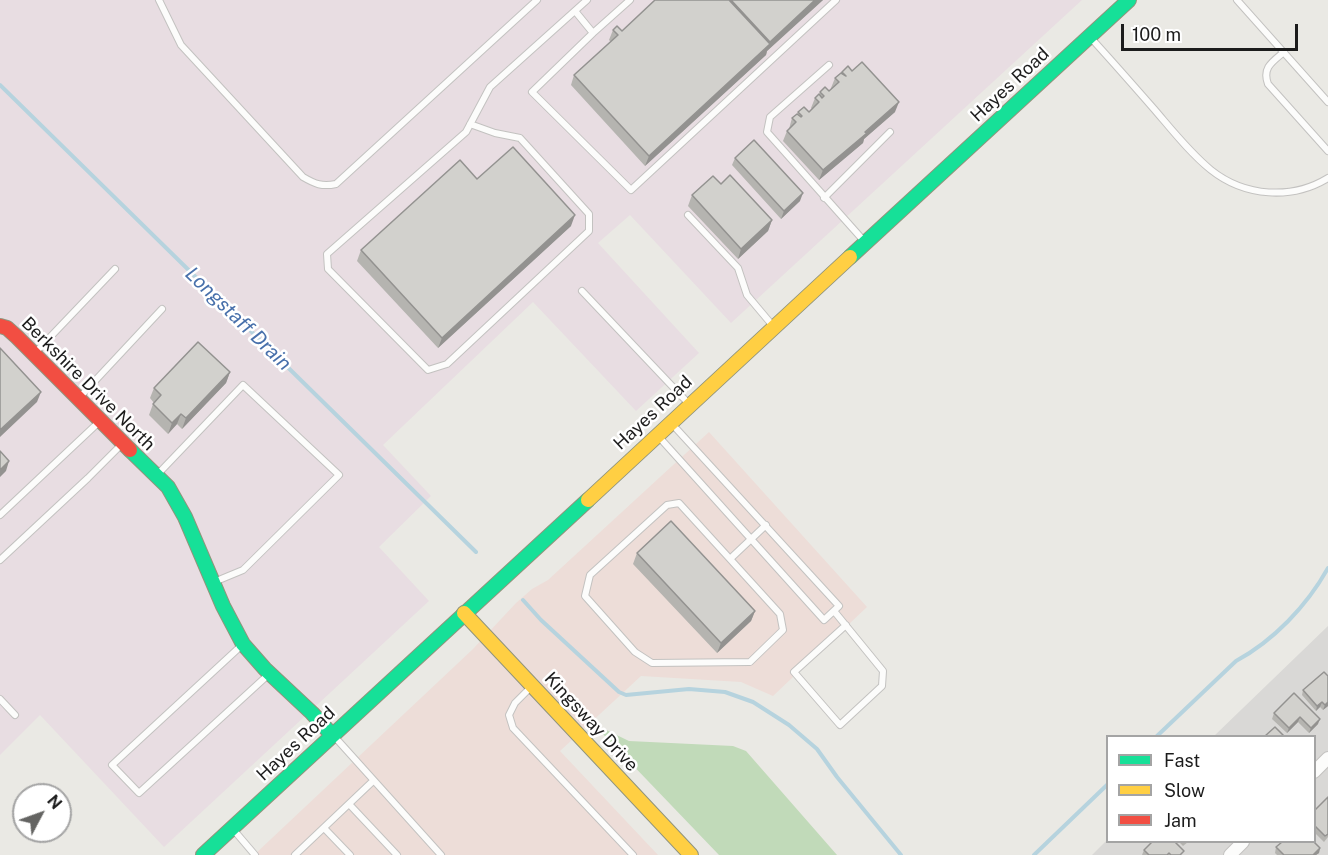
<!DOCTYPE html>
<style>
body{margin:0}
#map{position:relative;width:1328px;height:855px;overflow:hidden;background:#eae9e4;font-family:"Public Sans",sans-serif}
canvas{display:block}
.legend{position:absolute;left:1106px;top:735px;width:210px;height:108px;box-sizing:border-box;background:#fff;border:2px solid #a4a4a4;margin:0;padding:8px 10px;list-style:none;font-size:18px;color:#1c1c1c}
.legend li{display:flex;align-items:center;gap:12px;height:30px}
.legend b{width:30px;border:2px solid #a4a4a4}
.north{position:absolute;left:12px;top:783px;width:60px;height:60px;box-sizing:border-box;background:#fff;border:2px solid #a4a4a4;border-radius:50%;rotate:49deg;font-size:16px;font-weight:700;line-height:24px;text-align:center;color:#1c1c1c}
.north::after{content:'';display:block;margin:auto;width:21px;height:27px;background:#646462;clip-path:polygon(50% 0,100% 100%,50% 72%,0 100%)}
.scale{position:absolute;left:1121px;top:24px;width:177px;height:27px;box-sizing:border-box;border:3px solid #1c1c1c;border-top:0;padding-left:8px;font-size:18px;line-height:21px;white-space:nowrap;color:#1c1c1c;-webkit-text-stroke:4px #fff;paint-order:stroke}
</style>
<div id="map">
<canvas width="1328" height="855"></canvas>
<ul class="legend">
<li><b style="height:8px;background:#16e098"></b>Fast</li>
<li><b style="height:8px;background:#ffcf43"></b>Slow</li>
<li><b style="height:8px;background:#f24e42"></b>Jam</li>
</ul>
<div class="north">N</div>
<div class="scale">100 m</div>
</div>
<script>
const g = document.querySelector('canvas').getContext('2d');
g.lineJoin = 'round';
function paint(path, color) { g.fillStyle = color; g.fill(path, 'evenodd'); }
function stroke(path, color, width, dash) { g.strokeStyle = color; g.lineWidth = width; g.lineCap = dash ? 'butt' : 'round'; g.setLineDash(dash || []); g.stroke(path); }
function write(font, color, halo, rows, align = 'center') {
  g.font = font + ' "Public Sans",sans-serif'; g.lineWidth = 5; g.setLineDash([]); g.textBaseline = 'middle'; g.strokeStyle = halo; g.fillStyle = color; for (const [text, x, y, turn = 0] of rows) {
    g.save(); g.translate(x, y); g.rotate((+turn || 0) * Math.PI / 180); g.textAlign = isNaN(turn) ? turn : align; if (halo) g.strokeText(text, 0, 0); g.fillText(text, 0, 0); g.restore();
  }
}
const residential = new Path2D(`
 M1328,626v229h-236l15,-15 207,2v-106h-100z`);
const commercial = new Path2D(`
 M709,432l158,175 -94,89 -32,-14 -100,-6 -81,75 98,104h-404l219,-206 43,-46 16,-14 16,-9z`);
const industrial = new Path2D(`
 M0,0h1082l-351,323 -101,-108 -32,28 101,110 -63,58 -103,-109 -150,143 48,51 -52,51 50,54 -265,246 -124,-132 -40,40z`);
const forest = new Path2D(`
 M600,727l29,14 104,5 13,5 91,104h-118l-119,-124z`);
const stream = new Path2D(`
 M0,85l476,467
 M523,600l18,20 78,72 7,3 63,-6 36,3 28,10 36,23 28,24 20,28 64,78
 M1157,736l79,-75c37,-20 71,-55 92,-93
 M1034,855l74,-71`);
const lane = new Path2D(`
 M159,0l22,45 122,132c12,7 19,10 33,7l201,-184
 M1237,0l91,102
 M575,11l18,22 -61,59 99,98 205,-190
 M593,33l37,-33
 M1090,37c22,24 43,48 64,72 18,21 36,44 57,61 34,27 81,30 117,8
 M1284,52c-12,10 -22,16 -16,32l60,67
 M829,65l-59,52 -3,15 97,109
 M470,124l25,9 25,5 69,76v17l-142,133 -19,6 -100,-101 -1,-15 139,-122 24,-45 97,-87
 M824,198l66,-66
 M688,215l50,53 9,27 26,31
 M582,291l107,113
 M34,354l81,-85
 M78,399l84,-90
 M659,437l165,183 15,-14 -167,-182
 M157,475l86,-90 96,90 -96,95 -29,12
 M0,515l99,-93
 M730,559l-51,-56 -12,2 -77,70 -5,21 50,56 17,11 98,-1 33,-32 -3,-16 -50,-55 36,-34
 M0,560l88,-82 34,-34
 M834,611l49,60 -1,15 -42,39 -46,-53 52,-47
 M242,645l-130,120 27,28 130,-119
 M532,686l-17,17 -6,12 4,13 120,127
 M0,699l15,16
 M333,735l108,120
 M349,804l48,51
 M232,828l23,27
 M324,828l26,27
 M295,855l78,-74`);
const street = new Path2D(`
 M1314,772l14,-14
 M1230,855l13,-13`);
const fast = new Path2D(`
 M850,257l279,-257
 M130,450l38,37 17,30 38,89 20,38 22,25 47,44 20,22
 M203,855l385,-355`);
const slow = new Path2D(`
 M588,500l262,-243
 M464,613l227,242`);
const jam = new Path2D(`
 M0,326l7,2 10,9 113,113`);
const wall = new Path2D(`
 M655,0h168l-56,51 -1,4 -121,111 -74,-81 3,-10 37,-33 -2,-2 4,-10 9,1z
 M842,72l53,40 -31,27 -1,4 -44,37 -36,-39 4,-10 2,-2 3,-11 5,-4 1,-2h11l3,-3 -1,-1 4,-10 4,-3 1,-3 9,-1 3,-2 -1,-1 4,-10z
 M735,158l65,43 -19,18 -49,-54z
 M477,179l94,47 -133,122 -81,-87 4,-11z
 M721,184l51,36 -4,11 -30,28 -50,-53 4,-11z
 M230,372l-4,11 -44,46 -5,-5 -9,10 -19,-19 4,-11 1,-1 -4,-5 4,-10z
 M637,553l118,58 -4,10 -34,32 -84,-89z
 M1303,690l25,16 -5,4 -3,-3 -4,4 -14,-16z
 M1294,693l24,31 -9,9 -11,-11 -11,11 -15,-14 2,-6z
 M1328,797v40l-4,5 -10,-10v-21z
 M1179,842h9l-5,4z
 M1276,847l44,1 -1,5 -3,2h-39l-2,-2z
 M1144,850l39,5h-41z`);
const shadedWall = new Path2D(`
 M815,0h8l-56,51 -1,4 -121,111 4,-10 120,-111 1,-3z
 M899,102l-4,10 -31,27 -1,4 -44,37 4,-10z
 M803,193l-3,8 -19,18 3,-8z
 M575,215l-4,11 -133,122 4,-10z
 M772,220l-4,11 -30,28 3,-10z
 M230,372l-4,11 -44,46 4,-11z
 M41,392l-4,10 -37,35v-7z
 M181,414l-4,10 -9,10 4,-11z
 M9,461l-3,10 -6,6v-7z
 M755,611l-4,10 -34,32 4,-10z
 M1322,702l-2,5 -4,4 1,-5z
 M1328,702v4l-5,4 2,-5z
 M1300,717l-2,5 -11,11 2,-5z
 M1320,719l-2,5 -9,9 2,-5z
 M1320,848l-1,5 -3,2h-3z`);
const building = new Path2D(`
 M655,0h74l41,44 -121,112 -75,-81 44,-40 -5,-5 4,-4 5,5z
 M731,0h84l-45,42z
 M862,62l37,40 -34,30 2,1 -44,37 -36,-39 9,-9 -4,-4 5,-4 4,3 1,-1 -4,-4 6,-5 5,5 10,-10 -4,-4 4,-4 3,4 2,-2 -4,-4 5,-5 4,4 10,-9 -4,-4 6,-5 5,3 -4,-4 6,-6 4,5z
 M754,140l49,53 -19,18 -49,-53z
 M513,147l62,68 -133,123 -81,-88 99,-90 17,19z
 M730,175l42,45 -31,29 -49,-54 21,-19 8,8z
 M198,342l32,30 -44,46 -5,-4 -9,9 -19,-19 8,-9 -7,-7z
 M0,348l41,44 -41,38z
 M0,451l9,10 -9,9z
 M671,521l84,90 -34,32 -84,-90z
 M1324,672l4,4v26l-3,3 -3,-3 -5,4 -14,-16z
 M1294,693l26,26 -9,9 -11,-11 -11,11 -15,-15z
 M1275,727l9,9h-19z
 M1328,797v37l-3,2 -11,-11v-14z
 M1152,842h23l9,9 -4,4h-9l-2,-2 -2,2h-18l-5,-5z
 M1282,842h32l6,6 -7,7h-29l-8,-8z`);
const streetNames = [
 ["Hayes Road",1010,85,-43],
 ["Berkshire Drive North",88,384,45],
 ["Hayes Road",653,413,-43],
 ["Kingsway Drive",591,722,47],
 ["Hayes Road",296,744,-43]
];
const waterNames = [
 ["Longstaff Drain",238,319,44]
];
paint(residential, '#d9d8d6');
paint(commercial, '#edddd8');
paint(industrial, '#e8dde2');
paint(forest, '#c1dab9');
stroke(stream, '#b6d3de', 4);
stroke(lane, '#c3c2c0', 8);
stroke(street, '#c3c2c0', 14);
stroke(fast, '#90947c', 16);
stroke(slow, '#90947c', 16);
stroke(jam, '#90947c', 16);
stroke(lane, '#fcfcfb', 6);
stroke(street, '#fcfcfb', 12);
stroke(fast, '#16e098', 14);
stroke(slow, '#ffcf43', 14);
stroke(jam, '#f24e42', 14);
paint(wall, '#b5b4b0');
paint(shadedWall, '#939290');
paint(building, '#d2d1cd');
stroke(building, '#939290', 1.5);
write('18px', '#1c1c1c', '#fff', streetNames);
write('italic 20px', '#4870ab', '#fff', waterNames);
</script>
